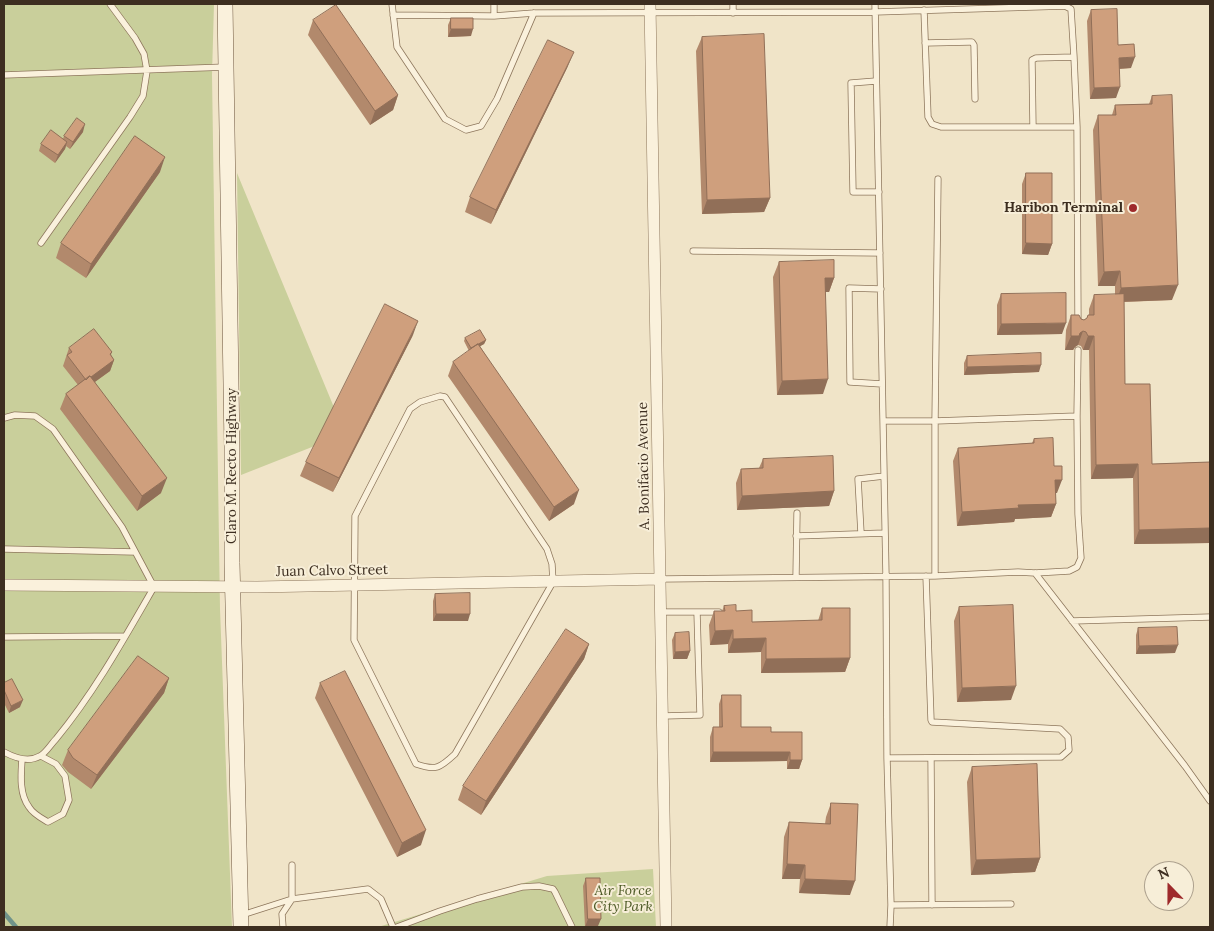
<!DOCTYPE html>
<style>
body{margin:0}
#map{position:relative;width:1214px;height:931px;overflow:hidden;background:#f0e4c8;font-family:Lora,serif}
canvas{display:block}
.frame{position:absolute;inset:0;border:5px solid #3d2e20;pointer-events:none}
.north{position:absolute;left:1144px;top:861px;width:50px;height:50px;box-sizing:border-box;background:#f7eed8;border:1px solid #ada18e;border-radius:50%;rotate:338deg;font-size:14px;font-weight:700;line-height:20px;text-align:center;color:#3d2e20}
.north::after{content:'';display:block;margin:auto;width:18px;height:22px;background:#9e2a2b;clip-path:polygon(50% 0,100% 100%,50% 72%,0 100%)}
</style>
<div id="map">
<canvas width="1214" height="931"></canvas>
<div class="frame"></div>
<div class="north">N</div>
</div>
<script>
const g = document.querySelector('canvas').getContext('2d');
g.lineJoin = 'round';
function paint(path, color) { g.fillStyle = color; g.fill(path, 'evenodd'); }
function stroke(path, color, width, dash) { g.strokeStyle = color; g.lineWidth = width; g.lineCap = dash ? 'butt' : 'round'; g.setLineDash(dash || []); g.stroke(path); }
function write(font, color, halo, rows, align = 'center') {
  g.font = font + ' Lora,serif'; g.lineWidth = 4; g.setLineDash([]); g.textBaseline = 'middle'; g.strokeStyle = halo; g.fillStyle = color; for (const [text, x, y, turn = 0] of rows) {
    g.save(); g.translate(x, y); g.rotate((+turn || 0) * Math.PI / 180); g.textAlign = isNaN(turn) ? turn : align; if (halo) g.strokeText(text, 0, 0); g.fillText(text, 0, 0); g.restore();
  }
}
const green = new Path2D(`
 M4,4h210l-2,71 8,534 12,318h-228z
 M237,173l108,261 -104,41z
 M653,869l3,58h-278l169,-51z`);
const stream = new Path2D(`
 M4,913l12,14`);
const lane = new Path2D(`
 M392,4l5,43 48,72 21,11 15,-4 16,-27 37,-86
 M494,4v12
 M875,4l11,572 1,182 4,147 -1,22
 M924,10l4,107 4,7 9,3h136
 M733,13v-9
 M393,15l101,1 40,-3 341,-1 190,-6 6,3 3,48 3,70 1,196
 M925,43l45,-1h2l2,3 1,54
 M4,75l222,-8
 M876,81l-25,2 2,109h26
 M1033,127l-1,-67 4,-2 38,-1
 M41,243l89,-126 13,-21 4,-25 -3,-17 -9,-16 -25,-34
 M693,251l187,2
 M881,289l-32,-1 1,94 32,2
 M440,396l5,1 102,152 5,15 1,18 -98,172c-15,14 -19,17 -39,10l-62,-124 1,-124 55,-107 10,-7z
 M4,418l11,-3 20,1 18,13 69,98 32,60c-30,52 -60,106 -98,152 -5,5 -10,14 -16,17 -12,7 -25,2 -36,-4
 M883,421h52l142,-5
 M861,533l-3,-54 26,-3
 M796,536l89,-3
 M4,549l131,3
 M1035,573l150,193 25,35
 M935,576v-155l3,-242
 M796,577l1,-64
 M661,579l274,-3 83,-4 17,1 34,-2 8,-4 4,-9 -3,-44 -1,-98 1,-66
 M661,612h58
 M1072,621l138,-4
 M4,637l121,-1
 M663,716l37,-1 -3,-103
 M887,758l174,-1 8,-7 -1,-13 -8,-8 -128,-7 -1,-2 -5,-144
 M931,758l1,147
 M22,759c-1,15 -3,35 7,48 4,7 12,11 19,15l15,-8 6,-14 -4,-24 -9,-12 -15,-8
 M891,905l120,-1
 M242,915l50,-16 76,-10 13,10 12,28
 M283,927l-1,-13 10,-15v-34
 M397,927l43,-16 37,-12 45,-12 17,-1 14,3 2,3 17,35`);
const street = new Path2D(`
 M650,4l16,923
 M4,585l253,2 404,-8`);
const secondary = new Path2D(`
 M225,4l7,443v116l9,364`);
const wall = new Path2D(`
 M1091,10l27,35 13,23 -12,1 -3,29 -26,1 -3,-78z
 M451,18l20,18 -23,1v-12z
 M313,20l85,75 -5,15 -23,15 -62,-90z
 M702,37l68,161 -6,14 -62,2 -6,-163z
 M568,66l-77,158 -26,-12 5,-15z
 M1152,96l20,204 -48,2 1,82 27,80 58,-2v81l-76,1 -1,-66 -42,1 -2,-129h-6l-2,-4 -3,-1 -3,2 -2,3h-8l1,-20 5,-15 13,5 3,-2 2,-3v-6l5,-14h21v-9h-17l-5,-156 5,-15h14l3,-10 34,-1z
 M83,132l-13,17 -4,-3 -1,3 -10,14 -16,-12 2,-7 22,-5 1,-3z
 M160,172l-74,106 -30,-20 5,-15z
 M1026,173l26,71 -4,11 -26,-1v-70z
 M779,262l55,16 -5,14h-4l-2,102 -46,1 -4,-118z
 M1001,294l61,40 -65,1v-30z
 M413,335l-80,157 -33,-16 6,-14z
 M465,338l21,2 -2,4 -4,2 94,158 -25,17 -101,-145 5,-14 16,-11 -5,-10z
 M69,348l43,4 -1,3 3,5 -4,11 -15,11 66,111 -24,18 -77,-102 6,-15 12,-9 -15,-19z
 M967,356l72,16 -75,3v-12z
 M1034,439l20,27 3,27h-2l1,11 -5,13 -36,2 -1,3 -57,4 -4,-65 5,-13 74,-5z
 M763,459l71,32 -5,15 -92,4 -1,-27 5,-14 18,-1z
 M435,594l33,27h-35v-20z
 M724,606l12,5 16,11 66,-1 4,-13 28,50 -5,14 -84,1v-21l-33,1v-9l-18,1 -1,-20 5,-14h8z
 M959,607l52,93 -54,2 -3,-81z
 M1138,628l37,25 -39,1v-19z
 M675,633l15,18 -3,8h-14l-1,-19z
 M589,644l-5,15 -103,156 -23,-15 5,-14z
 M169,678l-5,15 -73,96 -23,-17 -6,-7 6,-15z
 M4,683l16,24 -11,6 -5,-10z
 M320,683l101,162 -24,12 -82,-159z
 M722,695l19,32 30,5 31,28 -3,9h-12v-8l-77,1v-25l3,-10h6v-23z
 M972,767l68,91 -5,14 -64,3 -4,-93z
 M831,803l19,92 -51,-2 1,-14h-18l2,-42 5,-15 36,2 1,-7z
 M586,878l12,48 -13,1 -2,-41z`);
const shadedWall = new Path2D(`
 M451,29h22l-2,7 -23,1z
 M574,52l-6,14 -77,158 5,-14z
 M1135,57l-4,11 -16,1 4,-11z
 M1120,87l-4,11 -26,1 4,-11z
 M398,95l-5,15 -23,15 5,-14z
 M85,124l-2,8 -13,17 3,-7z
 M67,142l-2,7 -10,14 3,-8z
 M165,157l-5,15 -74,106 5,-14z
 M770,198l-6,14 -62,2 5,-14z
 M1026,243l26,1 -4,11 -26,-1z
 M1120,271l-5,15h-17l6,-14z
 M825,278h9l-5,14h-9z
 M1178,285l-6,15 -56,2 5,-14z
 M418,321l-5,14 -80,157 6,-14z
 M1066,323l-4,11 -65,1 4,-11z
 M1083,331l-5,14 -3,2 -2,3h-8l6,-14z
 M1088,336h6l-5,14h-6z
 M486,340l-2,4 -14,8 1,-4z
 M114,360l-4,11 -28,20 4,-11z
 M1041,365l-2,7 -75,3 3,-8z
 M828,379l-5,15 -46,1 5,-14z
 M1138,464l-5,14 -42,1 5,-14z
 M167,478l-6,15 -24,18 5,-15z
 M1055,480h7l-5,13h-7z
 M579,490l-5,14 -25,17 5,-14z
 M834,491l-5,15 -92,4 5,-14z
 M1056,504l-5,13 -36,2 -1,3 -57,4 5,-14 56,-7z
 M1210,528v15l-76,1 5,-14z
 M436,614h34l-2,7h-35z
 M733,630l-5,14 -18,1 5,-14z
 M766,638l-5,14 -33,1 5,-14z
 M589,644l-5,15 -103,156 5,-14z
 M1178,645l-3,8 -39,1 3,-8z
 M690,651l-3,8h-14l2,-7z
 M850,658l-5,14 -84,1 5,-14z
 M169,678l-5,15 -73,96 6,-14z
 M1016,686l-5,14 -54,2 5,-14z
 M23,700l-3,7 -11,6 2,-7z
 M713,752h77l-3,9 -77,1z
 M790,760h12l-3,9h-12z
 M426,830l-5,15 -24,12 5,-14z
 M1040,858l-5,14 -64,3 5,-15z
 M787,864l18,1 -5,14h-18z
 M805,879l50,2 -5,14 -51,-2z
 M588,919h13l-3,7 -13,1z`);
const building = new Path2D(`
 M336,5l62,90 -23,16 -62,-91z
 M1117,9l1,36 16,-1 1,13 -16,1 1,29 -26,1 -3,-78z
 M451,18h22v11h-22z
 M764,34l6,164 -63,2 -5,-163z
 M548,40l26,12 -78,158 -26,-13z
 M1172,95l6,190 -57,3 -1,-17 -16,1 -6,-157h18l-1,-10 37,-1v-8z
 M77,118l8,6 -12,18 -9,-6z
 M51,130l16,12 -9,13 -17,-11z
 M135,136l30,21 -74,107 -30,-21z
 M1026,173h26v71l-26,-1z
 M834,260v18h-9l3,101 -46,2 -3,-119z
 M1066,293v30l-65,1v-30z
 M1124,294l1,90h25l2,80 58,-2v66l-71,2 -1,-66 -42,1 -2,-129h-6l-2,-4 -3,-1 -3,2 -1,3h-8v-21h8l2,4 3,1 3,-2 1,-3h6v-20z
 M385,304l33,17 -79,157 -33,-16z
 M94,329l18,23 -2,2 4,6 -23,17 -1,-1 -4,4 -19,-25 5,-3 -3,-4z
 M480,330l6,10 -15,8 -6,-10z
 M478,344l101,146 -25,17 -101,-145z
 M1041,353v12l-74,2v-11z
 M90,376l77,102 -25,18 -76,-102z
 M1053,438l1,28h8v14h-7l1,24 -38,1 1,3 -57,4 -4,-64 76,-5v-4z
 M833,456l1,35 -92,5 -1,-27 22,-1v-9z
 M470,593v21h-34l-1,-20z
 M736,605v6l16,-1v12l70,-2v-12h28v50l-84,1v-21l-33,1v-9l-18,1 -1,-20h11l-1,-5z
 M1013,605l3,81 -54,2 -3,-81z
 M1177,627l1,18 -39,1 -1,-18z
 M566,629l23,15 -103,157 -23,-15z
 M689,632l1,19 -15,1v-19z
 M138,656l31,22 -72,97 -24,-17 -5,-8z
 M345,671l81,159 -24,13 -82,-160z
 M12,679l11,21 -12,6 -7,-16v-7z
 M722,695h19v32h30v5h31v28h-12v-8h-77v-25h9z
 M1037,764l3,94 -64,2 -4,-93z
 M831,803l27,1 -3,77 -50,-2v-14l-18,-1 2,-42 41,2z
 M586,878h14l1,41h-13z`);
const markers = [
 [1133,208,5,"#9e2a2b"]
];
const poiNames = [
 ["Haribon Terminal",1123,208]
];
const streetNames = [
 ["Claro M. Recto Highway",232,466,-90],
 ["A. Bonifacio Avenue",644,466,-91],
 ["Juan Calvo Street",332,571,-1]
];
const parkNames = [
 ["Air Force",623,891],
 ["City Park",623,907]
];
paint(green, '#c9cf9b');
stroke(stream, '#6f938a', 4.5);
stroke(lane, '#8d765c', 7);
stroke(street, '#8d765c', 12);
stroke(secondary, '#6f573f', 16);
stroke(lane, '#faf1dc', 5.5);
stroke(street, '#faf1dc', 11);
stroke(secondary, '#faf1dc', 15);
paint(wall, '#b2896c');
paint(shadedWall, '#916f58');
paint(building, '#cf9f7d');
stroke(building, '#916f58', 1);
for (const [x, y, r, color] of markers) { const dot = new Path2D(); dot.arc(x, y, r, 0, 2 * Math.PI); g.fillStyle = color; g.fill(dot); stroke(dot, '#f7eed8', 2); }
write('bold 14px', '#3d2e20', '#f7eed8', poiNames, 'right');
write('14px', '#3d2e20', '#f7eed8', streetNames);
write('italic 14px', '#4d5a26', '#f7eed8', parkNames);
</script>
